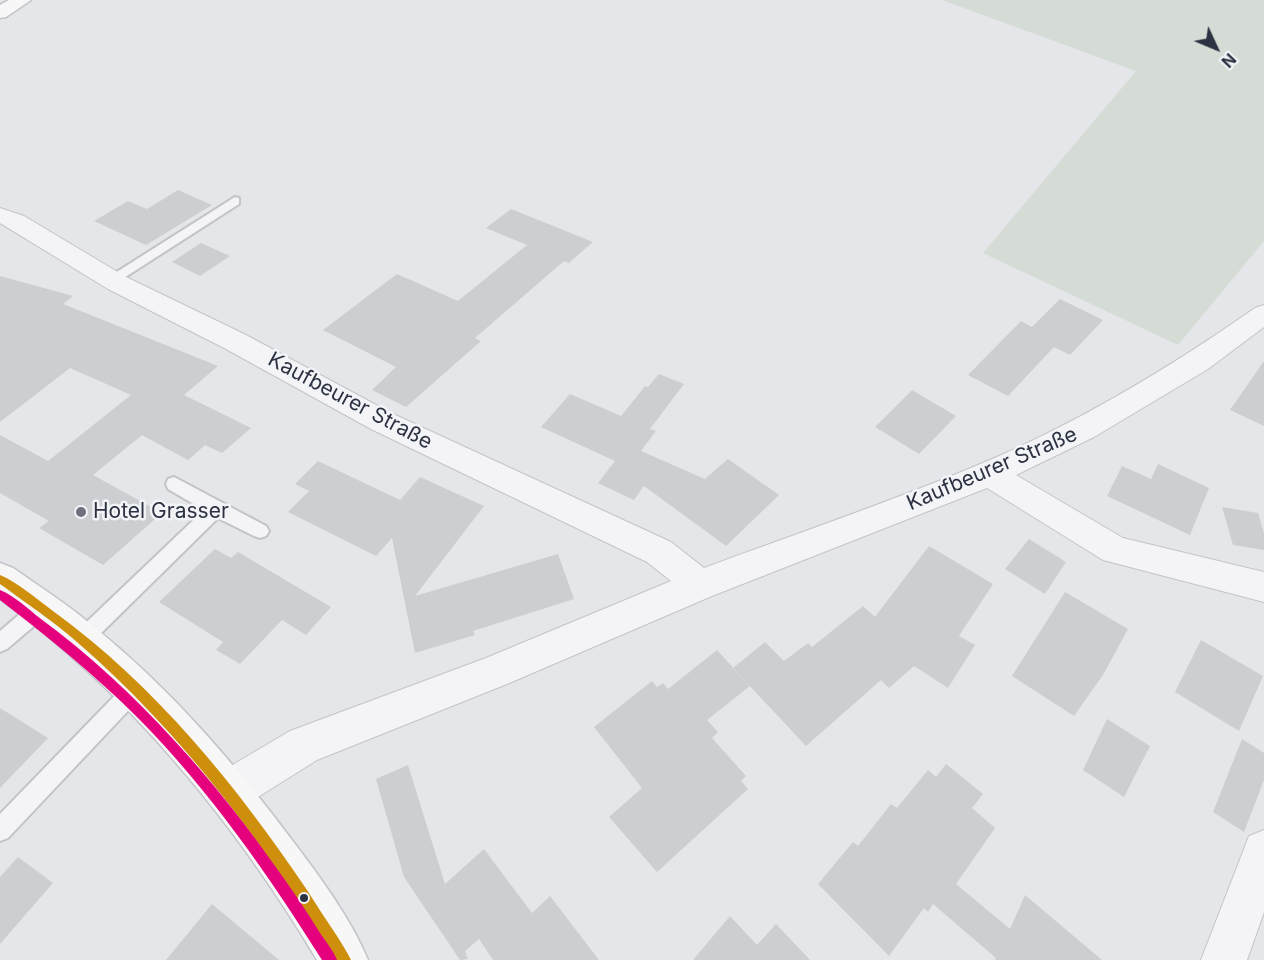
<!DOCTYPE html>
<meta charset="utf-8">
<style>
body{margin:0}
#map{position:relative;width:1264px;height:960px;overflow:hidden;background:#e4e6e9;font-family:Inter,sans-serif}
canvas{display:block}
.north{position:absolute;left:1186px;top:18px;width:60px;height:60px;-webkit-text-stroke:4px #f3f4f8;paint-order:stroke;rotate:134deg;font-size:16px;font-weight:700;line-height:24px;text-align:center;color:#2c3241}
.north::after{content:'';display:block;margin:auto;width:21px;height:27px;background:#2c3241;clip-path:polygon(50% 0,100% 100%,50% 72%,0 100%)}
</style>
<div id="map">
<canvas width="1264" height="960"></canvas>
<div class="north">N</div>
</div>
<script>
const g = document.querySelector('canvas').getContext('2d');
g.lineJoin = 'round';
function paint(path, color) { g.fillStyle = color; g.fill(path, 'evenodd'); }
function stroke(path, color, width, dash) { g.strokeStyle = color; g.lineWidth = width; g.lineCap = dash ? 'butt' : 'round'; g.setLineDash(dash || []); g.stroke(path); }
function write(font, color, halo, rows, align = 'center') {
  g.font = font + ' Inter,sans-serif'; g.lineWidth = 5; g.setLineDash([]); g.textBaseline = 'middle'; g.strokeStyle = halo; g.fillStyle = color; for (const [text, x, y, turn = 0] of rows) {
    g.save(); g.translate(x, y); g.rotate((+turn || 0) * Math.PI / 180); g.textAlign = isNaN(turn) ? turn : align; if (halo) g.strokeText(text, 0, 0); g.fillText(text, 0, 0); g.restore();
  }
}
const green = new Path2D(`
 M942,0h322v241l-86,104 -195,-92 153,-182z`);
const building = new Path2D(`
 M178,190l34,15 -66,40 -52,-24 34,-20 19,8z
 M511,209l82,33 -24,21 -5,-2 -89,77 6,3 -75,66 -34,-17 24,-23 -73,-37 74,-56 61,27 69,-56 -41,-17z
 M201,243l29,13 -30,20 -28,-14z
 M0,276l73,20 -10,8 155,62 -34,29 67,33 -29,25 -17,-8 -17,15 -46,-25 -49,40 69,38 -59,52 -64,-37 10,-7 -49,-28v-58l48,26 83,-66 -61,-27 -70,54z
 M1060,299l43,21 -33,35 -16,-8 -46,49 -40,-21 53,-54 11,6z
 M1264,361v65l-34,-16z
 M659,374l25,10 -34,45 6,2 -15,20 64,28 23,-20 51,36 -53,51 -82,-60 -10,14 -36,-17 17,-22 -74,-34 29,-33 51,22 24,-30 3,1z
 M912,390l44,26 -37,38 -44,-27z
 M318,461l82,39 20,-23 64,29 -69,90 143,-42 16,45 -101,32 2,4 -60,18 -23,-115 -16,18 -88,-44 21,-21 -14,-7z
 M1158,464l51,24 -19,47 -83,-39 15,-30 29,13z
 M1222,507l36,6 6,20v17l-31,-5z
 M1029,539l37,23 -21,32 -40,-25z
 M929,546l64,38 -34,52 16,9 -27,43 -34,-22 -25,22 -8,-8 -75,66 -73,-78 32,-26 19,19 24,-18 4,4 51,-41 12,11z
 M215,549l16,9 7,-6 93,55 -25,28 -24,-15 -42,44 -24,-14 7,-8 -64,-40z
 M1065,592l63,37 -25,46 -29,41 -62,-40z
 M1201,640l62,36 -24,55 -64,-39z
 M717,650l33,36 -43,34 11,12 -6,6 34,38 -5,5 7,8 -91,83 -48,-55 33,-29 -48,-61 58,-46 5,6 6,-4 5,6z
 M0,708l48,30 -48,50z
 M1107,719l43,27 -26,51 -41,-27z
 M1242,739l22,14v27l-20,52 -31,-20z
 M946,764l37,30 -11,14 23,20 -39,56 54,45 15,-34 77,65h-107l1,-2 -63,-54 -5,8 -4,-4 -35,48 -71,-72 35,-42 5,4 33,-42 6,4 31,-38 8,7z
 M408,765l37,119 39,-35 48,64 18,-17 49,64h-106l-14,-21 -14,12 3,8 -8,1 -56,-83 -28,-98z
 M18,857l35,26 -53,61v-67z
 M212,904l67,56h-113z
 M730,916l27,29 19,-21 34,36h-117z`);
const lane = new Path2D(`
 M235,197l4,1v6l-123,79 -5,1 -7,-4z
 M174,477l92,49 3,5 -3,5 -6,2 -6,-2 -36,-18 -130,128 -7,3 -7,-3 -3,-6 3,-6 130,-124 -36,-21 -2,-5 2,-5z
 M41,600l7,2 2,6 -2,6 -41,35 -7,3v-21l34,-29z
 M135,680l7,2 3,7 -3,7 -134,142 -8,3v-27l128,-132z`);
const street = new Path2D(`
 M0,208l24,8 102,61 120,58 145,78 280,129 33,26c91,-34 184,-65 274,-103 98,-41 190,-96 277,-157l9,-3v22l-56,42 -114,68 -78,38 107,63 141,34v30l-161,-42 -116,-72 -275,108 -205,88 -190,76 -75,47 -15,6 -15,-6 -6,-15 6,-15 78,-46 196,-73 185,-77 -24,-19 -276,-133 -145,-80 -118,-60 -108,-66z
 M1264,830v82l-17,48h-46l48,-124z`);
const secondary = new Path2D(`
 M9,0h22l-25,17 -6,1v-13z
 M0,563l13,5c27,19 56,37 81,59 77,62 142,138 201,217 27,36 56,75 73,116h-51c-83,-139 -186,-265 -317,-361z`);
const bus1 = new Path2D(`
 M0,575c17,7 38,25 53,36 102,74 184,175 254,279 10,16 20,31 30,46 5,8 10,16 14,24h-15c-72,-117 -154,-227 -259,-318 -24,-21 -51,-39 -77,-58z`);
const bus2 = new Path2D(`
 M0,590c15,6 28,19 41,29 96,71 176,163 244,261 12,17 24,35 35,53 6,9 13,17 17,27h-15c-54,-86 -112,-169 -184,-242 -43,-43 -90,-81 -138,-118z`);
const markers = [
 [81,512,6,"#6c717c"],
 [304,898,5,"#2c3241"]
];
const streetNames = [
 ["Kaufbeurer Straße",350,401,28],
 ["Kaufbeurer Straße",992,469,-23]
];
const poiNames = [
 ["Hotel Grasser",93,512]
];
paint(green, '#d4dcd5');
paint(building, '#cdced1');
stroke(lane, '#c2c4c7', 4);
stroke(street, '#c2c4c7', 2);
stroke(secondary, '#c2c4c7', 3);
paint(lane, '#f4f4f6');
paint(street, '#f4f4f6');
paint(secondary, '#f7f7f8');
paint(bus1, '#ce8f0d');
paint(bus2, '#e5007d');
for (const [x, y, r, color] of markers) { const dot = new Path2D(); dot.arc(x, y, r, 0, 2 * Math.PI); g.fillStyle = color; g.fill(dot); stroke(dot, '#f3f4f8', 2); }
write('21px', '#2c3241', '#f3f4f8', streetNames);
write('21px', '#2c3241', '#f3f4f8', poiNames, 'left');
</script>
